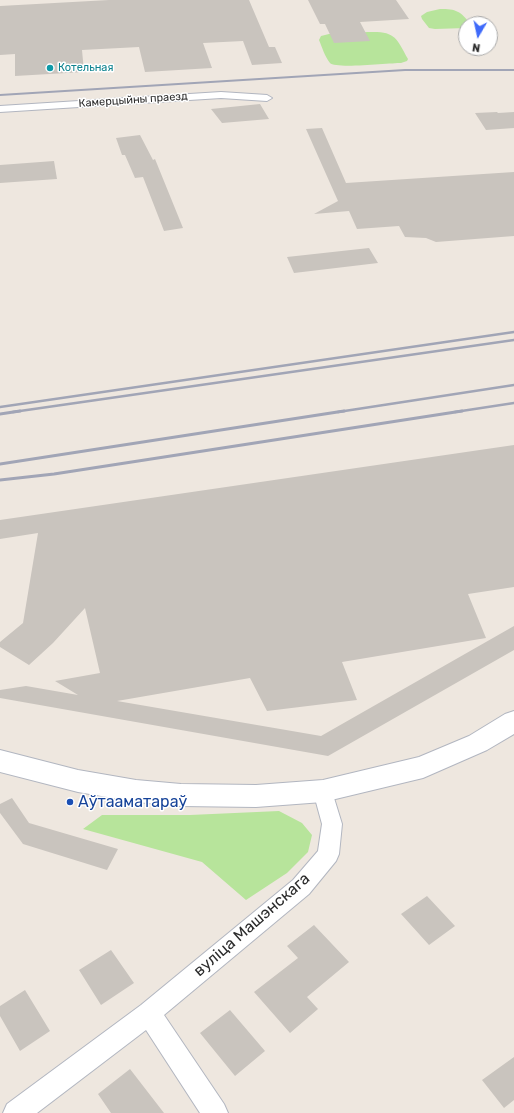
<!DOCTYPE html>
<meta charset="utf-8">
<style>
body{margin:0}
#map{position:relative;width:514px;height:1113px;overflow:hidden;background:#eee7df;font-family:Rubik,sans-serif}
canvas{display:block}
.north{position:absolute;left:458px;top:16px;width:40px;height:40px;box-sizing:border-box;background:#fff;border:1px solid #ababab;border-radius:50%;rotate:189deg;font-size:11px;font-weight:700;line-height:16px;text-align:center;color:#2c2c2c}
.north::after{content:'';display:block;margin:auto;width:14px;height:18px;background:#3f6afa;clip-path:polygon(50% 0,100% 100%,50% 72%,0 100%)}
</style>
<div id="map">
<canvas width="514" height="1113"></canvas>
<div class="north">N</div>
</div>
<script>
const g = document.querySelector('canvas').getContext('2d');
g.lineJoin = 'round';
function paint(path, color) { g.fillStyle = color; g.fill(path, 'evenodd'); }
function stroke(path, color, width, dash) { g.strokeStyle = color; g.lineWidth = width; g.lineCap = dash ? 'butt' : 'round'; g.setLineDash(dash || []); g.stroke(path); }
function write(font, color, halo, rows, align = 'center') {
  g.font = font + ' Rubik,sans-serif'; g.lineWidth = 3; g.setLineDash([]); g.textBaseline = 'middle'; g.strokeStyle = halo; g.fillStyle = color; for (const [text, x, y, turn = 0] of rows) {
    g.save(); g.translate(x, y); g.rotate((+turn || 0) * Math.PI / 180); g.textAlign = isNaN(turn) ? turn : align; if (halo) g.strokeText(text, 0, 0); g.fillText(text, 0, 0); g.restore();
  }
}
const green = new Path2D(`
 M440,9c16,0 21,2 30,15h-4v4l-31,1 -6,-1 -7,-9 -1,-3 6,-4z
 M368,32c27,-1 28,5 40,27l-1,2 -6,2c-11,0 -66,6 -71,0 -5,-6 -8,-16 -11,-23l2,-4 8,-2z
 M279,811l23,12 10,12 -4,17 -21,21 -41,27 -44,-38 -119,-33 19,-14h88z`);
const building = new Path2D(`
 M109,0h140l20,47h6l7,16 -30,2 -9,-24 -40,2 9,25 -67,4 -6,-25 -57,3 2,22 -69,4v-22l-15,1v-49z
 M308,0h88l13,19 -49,3 10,19 -36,2 -9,-19h-5z
 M260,104l9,15 -47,4 -11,-14z
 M497,112l1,1 16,-1v16l-28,2 -11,-17z
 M322,128l24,55 168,-11v64l-78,6 -10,-4 -21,-1 -6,-11 -42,3 -8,-18 -35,3 24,-13 -32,-72z
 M140,135l13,25 2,-1 28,69 -19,3 -21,-54 -8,1 -10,-23h-3l-6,-17z
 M54,161l3,18 -57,4v-18z
 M369,248l9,15 -84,10 -7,-16z
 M514,445v142l-46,7 18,44 -144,24 15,38 -90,11 -17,-33 -133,23 204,35 193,-110v24l-186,106 -328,-58v-8l26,-4 52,9 -23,-14 45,-8 -15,-65 -32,35 -24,22 -29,-18v-5l23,-19 15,-90 -38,6v-19z
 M12,798l17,25 89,26 -11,21 -84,-26 -23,-31v-9z
 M427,896l28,30 -26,19 -28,-31z
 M314,925l35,37 -42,35 11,12 -28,24 -36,-41 44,-34 -11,-12z
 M111,950l23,33 -33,22 -22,-35z
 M25,990l25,41 -30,20 -20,-35v-10z
 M230,1010l35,41 -30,25 -35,-43z
 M514,1057v43l-10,8 -22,-28z
 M130,1069l34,44h-53l-13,-19z`);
const street = new Path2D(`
 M221,92l46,3 5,3 -5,3 -46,-3 -221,14v-6z
 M323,782l7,3 12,39 -3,30 -3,7 -27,33 -145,121 60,89 4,9h-28l-54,-83 -109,83h-34l4,-9 134,-99 152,-125 25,-29 4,-27 -9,-33 3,-6z`);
const secondary = new Path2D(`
 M514,711v23l-27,16 -64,28 -100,24 -67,5 -75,-1 -45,-4 -58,-10 -78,-20v-22l78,20 58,10 45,4 75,1 67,-5 96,-23 50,-21 36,-22z`);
const railFar2 = new Path2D(`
 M0,95l405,-25h109`);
const railFar1 = new Path2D(`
 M0,407l514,-75
 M13,412l501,-72
 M338,412l176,-27
 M455,412l59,-9`);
const rail = new Path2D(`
 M0,414l20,-3
 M0,464l344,-53
 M0,480l54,-6 408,-63`);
const markers = [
 [50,68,4,"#0f9aa8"],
 [70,802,4,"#1a4fb4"]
];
const farCulturenames = [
 ["Котельная",58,68]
];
const farStreetnames = [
 ["Камерцыйны праезд",133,100,-4]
];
const nearTransitnames = [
 ["Аўтааматараў",78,802]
];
const nearStreetnames = [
 ["вуліца Машэнскага",252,925,-41]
];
paint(green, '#b7e49b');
paint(building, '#c9c4be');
stroke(street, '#b2b6c0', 2);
stroke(secondary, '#b2b6c0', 2);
paint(street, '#fff');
paint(secondary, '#fff');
stroke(railFar2, '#a1a5b6', 2);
stroke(railFar1, '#a1a5b6', 2.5);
stroke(rail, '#a1a5b6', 3);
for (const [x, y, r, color] of markers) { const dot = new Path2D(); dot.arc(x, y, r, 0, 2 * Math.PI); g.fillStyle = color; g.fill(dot); stroke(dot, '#fff', 1.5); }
write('11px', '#0d838f', '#fff', farCulturenames, 'left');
write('11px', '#2c2c2c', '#fff', farStreetnames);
write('16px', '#164399', '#fff', nearTransitnames, 'left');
write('16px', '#2c2c2c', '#fff', nearStreetnames);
</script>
